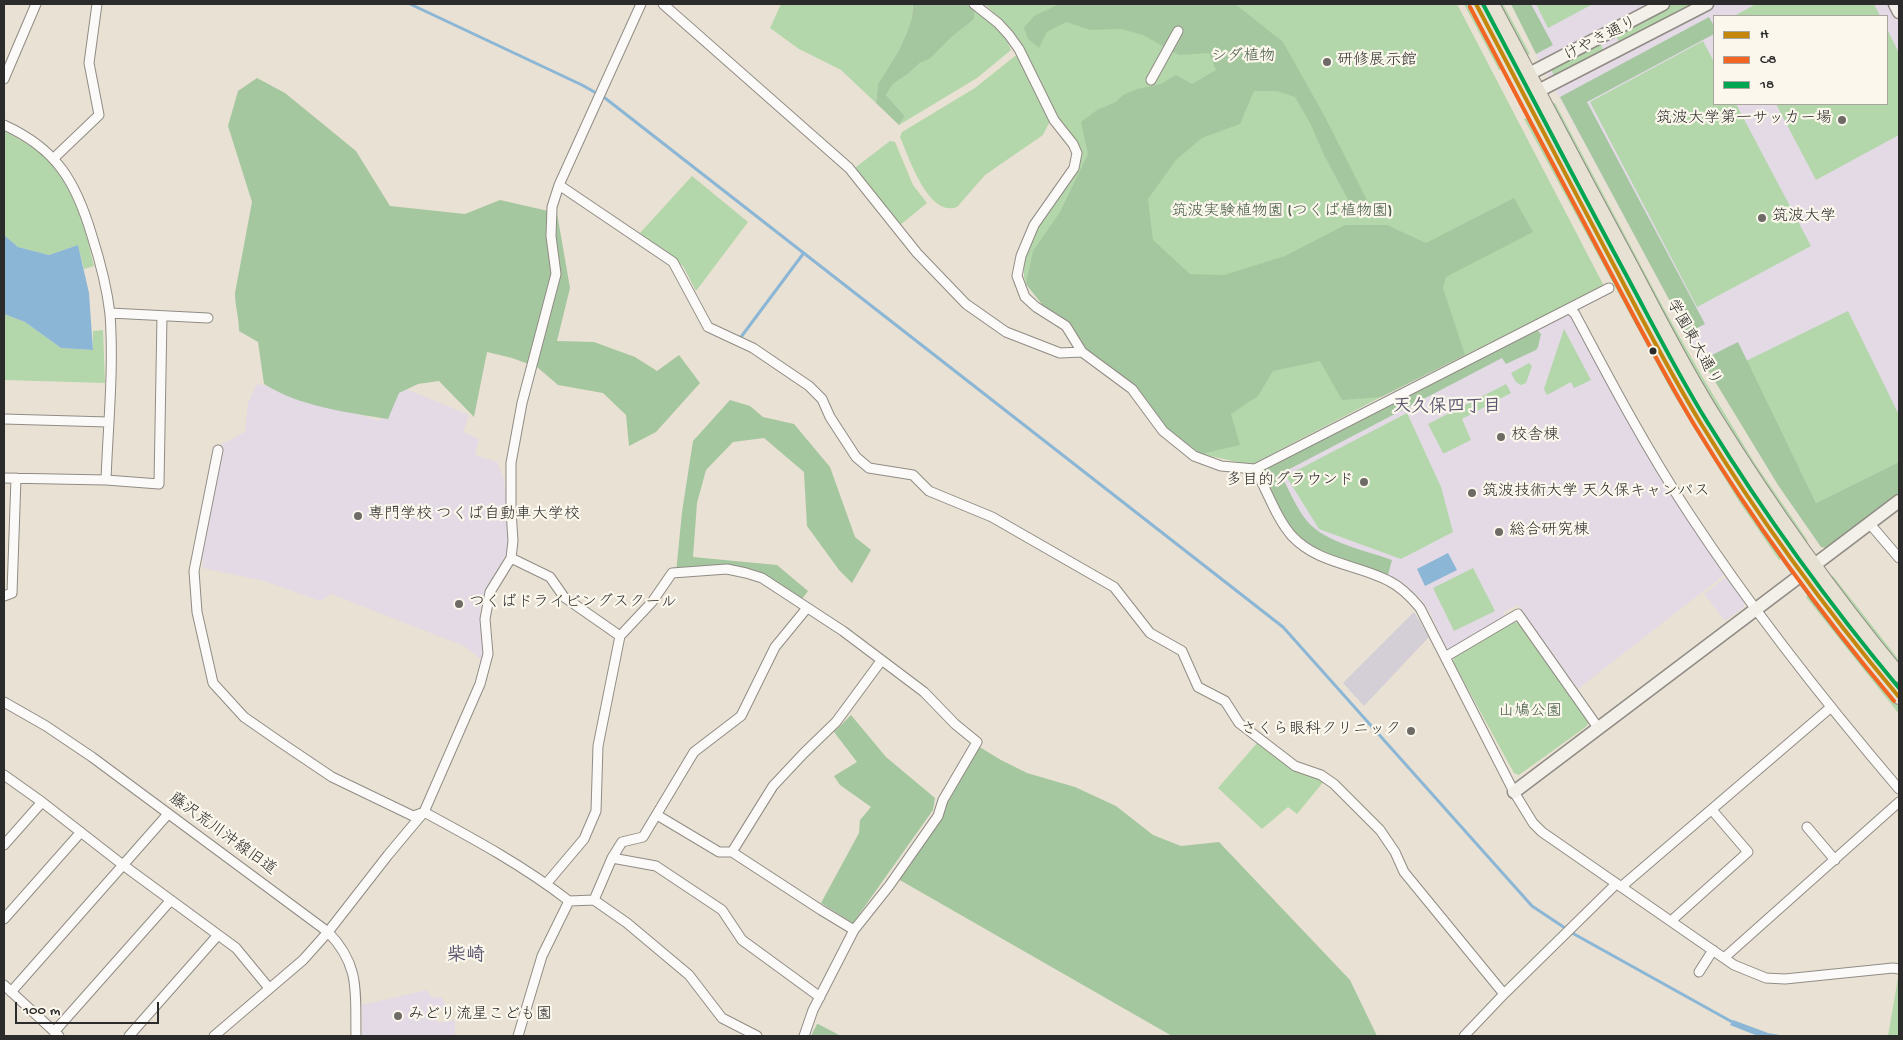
<!DOCTYPE html>
<meta charset="utf-8">
<style>
body{margin:0}
#map{position:relative;width:1903px;height:1040px;overflow:hidden;background:#e9e1d3;font-family:"Gochi Hand",sans-serif}
canvas{display:block}
.frame{position:absolute;inset:0;border:5px solid #2b2b2b;pointer-events:none}
.legend{position:absolute;left:1713px;top:15px;width:175px;height:90px;box-sizing:border-box;background:#fbf7ec;border:1px solid #a8a59f;margin:0;padding:6px 9px;list-style:none;font-size:15px;color:#2b2b2b}
.legend li{display:flex;align-items:center;gap:10px;height:25px}
.legend b{width:25px;border:1px solid #a8a59f}
.scale{position:absolute;left:15px;top:1002px;width:144px;height:22px;box-sizing:border-box;border:2px solid #2b2b2b;border-top:0;padding-left:6px;font-size:15px;line-height:18px;white-space:nowrap;color:#2b2b2b;-webkit-text-stroke:4px #fbf7ec;paint-order:stroke}
</style>
<div id="map">
<canvas width="1903" height="1040"></canvas>
<div class="frame"></div>
<ul class="legend">
<li><b style="height:6px;background:#c4870b"></b>H</li>
<li><b style="height:6px;background:#f26522"></b>C8</li>
<li><b style="height:6px;background:#00a651"></b>18</li>
</ul>
<div class="scale">100 m</div>
</div>
<script>
const g = document.querySelector('canvas').getContext('2d');
g.lineJoin = 'round';
function paint(path, color) { g.fillStyle = color; g.fill(path, 'evenodd'); }
function stroke(path, color, width, dash) { g.strokeStyle = color; g.lineWidth = width; g.lineCap = dash ? 'butt' : 'round'; g.setLineDash(dash || []); g.stroke(path); }
function write(font, color, halo, rows, align = 'center') {
  g.font = font + ' "Gochi Hand","Klee One",sans-serif'; g.lineWidth = 4.5; g.setLineDash([]); g.textBaseline = 'middle'; g.strokeStyle = halo; g.fillStyle = color; for (const [text, x, y, turn = 0] of rows) {
    g.save(); g.translate(x, y); g.rotate((+turn || 0) * Math.PI / 180); g.textAlign = isNaN(turn) ? turn : align; if (halo) g.strokeText(text, 0, 0); g.fillText(text, 0, 0); g.restore();
  }
}
const built = new Path2D(`
 M1511,4h388v492l-78,51 -43,-62 -76,-125 -164,-302zM1714,16h173v88h-173z
 M1566,315l6,2 70,130 40,65 42,63 -146,114 -60,-84 -14,7v5l-54,31 -5,-1 -15,-34 -9,-14 -20,-18 -78,-29 -16,-10 -10,-8 -10,-14 -24,-47 2,-5z
 M257,384l28,5 94,32 18,-36 72,30 -6,17 16,7 -4,16 22,7 7,17 4,50v20l-3,8 -23,41 -2,14 3,49 -19,-15 -133,-52 -11,7 -56,-20 -61,-13 -1,-24 20,-100 23,-12 3,-29z
 M1726,577l18,25v5l-19,14 -21,-27z
 M427,990l4,7h11l4,10 -13,6 5,10 17,-3v15h15v1h-108v-31z`);
const industrial = new Path2D(`
 M1414,612l15,25 -65,69 -21,-23z`);
const green = new Path2D(`
 M781,4h132l-1,13 -5,15 -8,18 -21,34 -2,19 -35,-33 -42,-21 -29,-21z
 M985,4h472l147,282 -223,111 -130,68 -50,-11 -34,-25 -32,-43 -49,-37 -17,-26 -23,-14 -20,-25 -2,-7v-17l12,-28 12,-22 30,-42 -2,-25 -24,-34 -30,-65 -8,-11z
 M1464,4h5l34,64 -4,2z
 M1498,4h5l27,50 -4,2z
 M1536,4h57l-45,24z
 M1672,4h25l-77,40 -5,-10z
 M1756,4h118l6,12h-146z
 M974,9l30,26 7,15 -34,28 -78,47 6,-9 -19,-21 7,-11 15,-10 12,-11 10,-4 23,-23 20,-17z
 M1887,29l12,24v82l-83,45 -40,-76h111z
 M1703,41l11,21v42h22l75,142 -114,61 -107,-205z
 M1600,42l4,10 -49,26 -5,-11z
 M1015,56h2l27,55 6,10 -7,14 -58,40 -28,32c-29,11 -48,-50 -57,-70l2,-5 73,-44z
 M1555,103l109,206 39,69 51,84 54,79 -4,2 -77,-115 -47,-81 -128,-243z
 M1529,117l254,441 -4,2 -41,-60 -66,-108 -148,-273z
 M4,131c11,6 23,12 33,20 38,26 47,73 57,115l-10,3 -6,-24 -29,10 -31,-8 -14,-12z
 M890,141l5,1 18,43 14,18 -28,23 -43,-54v-5z
 M692,176l56,46 -52,69 -13,-25 -43,-33z
 M1848,311l51,104v47l-83,41 -70,-142z
 M4,314l21,8 36,26 32,2v-19l10,-1 2,53 -101,-3z
 M1564,329l27,51 -17,8 -3,-6 -24,13 -3,-6z
 M1529,363l3,3 -6,17 -5,2 -5,-3 -5,-9z
 M1506,384l5,9 -49,26 9,21 -26,13h-2l-15,-29z
 M1407,413l34,74 12,45 -52,27 -82,-30 -33,-53z
 M1473,568l22,43 -41,20 -21,-43z
 M1833,576l66,84v7l-69,-89z
 M1809,594l90,113v7l-93,-117z
 M1513,622l6,1 70,98 -2,5 -68,49 -5,-2 -61,-111 1,-5z
 M1258,742l53,33 13,6 -27,33 -9,-7 -26,22 -44,-41z
 M1898,978h1v58h-11z`);
const forest = new Path2D(`
 M913,4h53l8,5v10l-21,17 -23,23 -10,4 -12,11 -15,10 -7,11 19,21 -6,9 -23,-22 2,-19 21,-34 8,-18 5,-15z
 M1059,4h176l48,38 41,73 48,95 -14,8 -34,-63 -14,-32 -15,-26 -18,-6h-23l-14,33 -38,14 -26,22 -28,39 5,41 37,34 34,1 61,-19 60,-31h42l39,18 88,-45 19,34 -87,45 -3,11 22,67 -84,42 -39,3 -22,-39 -47,10 -15,25 -27,18 9,31 -39,9 -34,-25 -32,-43 -49,-37 -17,-26 -23,-14 -20,-25 7,-33 27,-39 28,-58 -7,-32 16,-12 19,-8 7,-7 14,-6 24,-5 15,-9 16,9 24,-14 -7,-17 -30,2 -36,-20 -22,-6 -31,1 -24,-8 -19,10 -8,16 -11,-9 -4,-11 10,-12z
 M1511,4h20l22,41 -17,9z
 M1709,17l5,9v8l-127,68 118,222 -18,9 -127,-236z
 M257,78l28,15 71,58 34,55 75,8 35,-14 57,13 13,75 -13,53 37,1 41,15 22,14 22,-16 21,28 -44,49 -27,14 -3,-31 -23,-22 -45,-8 -21,-18 -25,-9 -25,-6 -13,65 -35,-36 -21,3 -19,9 -11,26c-42,-7 -87,-12 -124,-35l-6,-42 -19,-11c0,-13 -4,-25 -4,-38l17,-91 -24,-76 10,-35z
 M1537,330l4,4 -3,13 -2,3 -30,14 -4,-6 -222,116c9,15 16,34 27,47 17,21 60,30 85,39l-4,15c-32,-11 -74,-19 -96,-47 -12,-16 -20,-37 -29,-55l2,-5z
 M1738,342l78,161 83,-41v34l-69,53 -9,-2 -43,-62 -76,-125z
 M730,400l20,6 13,11 31,7 36,43 25,70 16,13 -19,33 -13,-13 -32,-44 -3,-54 -40,-34 -31,4 -27,28 -9,33 -4,54 84,8 31,26 -9,12 -53,-30h-70l6,-61 11,-71z
 M851,715l35,42 49,41 -2,12 -80,113 -32,-20 38,-70 1,-13 11,-13 -31,-22 -6,-9 23,-14 -23,-30z
 M978,746l23,14 26,13 48,14 41,19 37,29 28,11 38,-4 131,138 27,56h-205l-274,-157 43,-60 4,-8 2,-12z
 M817,1024h1l23,12h-30z`);
const water = new Path2D(`
 M4,235l14,12 31,8 29,-10 11,48 4,57 -32,-2 -36,-26 -21,-8z
 M1448,553l9,17 -32,16 -8,-17z
 M1733,1020l35,13 18,3h-28l-28,-11z`);
const stream = new Path2D(`
 M410,4l172,81 23,13 678,529 249,279 42,28 160,89
 M741,337l62,-83`);
const street = new Path2D(`
 M663,4l186,164 68,85 49,51 40,28 54,21 22,-1
 M974,4l24,19 11,12 10,14 35,71 19,24 4,9 -3,15 -40,57 -13,31 -4,20 8,21 11,10 30,19 16,26 50,37 31,42 31,25 27,10 34,3c12,21 21,49 37,67 26,28 65,28 97,45 12,6 22,16 31,27l94,184 19,31 9,9 192,133 32,13 19,1 108,-11 6,1
 M4,79l32,-75
 M1151,80l27,-49
 M4,125c53,24 72,57 88,111 8,25 15,52 18,78 4,55 -2,111 -4,166
 M53,159l46,-44 -10,-52 8,-59
 M559,185l114,77 35,65 45,21 56,38 13,13 8,18 26,40 13,11 44,7 16,16 63,26 122,70 36,46 32,18 16,36 27,14 14,22 56,43 26,9 13,9 46,46 15,22 9,20 100,122
 M1570,309l5,5c36,68 72,136 115,201 63,96 134,186 209,274
 M110,313l98,5
 M4,419l104,3
 M218,450l-24,121 3,41 16,71 31,34 36,25 52,35 81,39 9,-3
 M1255,469l354,-181
 M4,478l102,2 53,4 3,-168
 M1870,524l29,34
 M511,558l39,19 14,20 56,39
 M4,596l8,-3 4,-115
 M1445,657l73,-43 81,115
 M4,702l42,24 46,31 236,175c33,34 27,61 28,104
 M4,775l38,27 81,63 113,83 33,40
 M424,812c50,27 100,54 145,89l25,-1 18,-42 10,-16 21,-5 51,-85 47,-36 34,-69 32,-39
 M657,815l62,37h13l89,58 33,20
 M1807,827l28,33
 M4,845l38,-43
 M732,852l41,-66 31,-33 32,-31 45,-61
 M612,858l44,8 66,44 20,30 78,57
 M546,884l38,-45 12,-28 2,-65 22,-110 32,-34 20,-29 55,-4 19,4 16,5 81,53 81,61 31,32 22,18 -34,58 -5,16 -49,70 -35,44 -41,80 -9,26
 M1621,887l209,-179
 M594,900l33,23 62,52 33,43 35,18
 M4,919l77,-87
 M1671,921l77,-69 -36,-42
 M1724,958l175,-156
 M1699,972l14,-22
 M4,985l55,51
 M11,992l157,-178
 M54,1032l117,-132
 M129,1036l89,-101
 M214,1036l89,-76 25,-28 60,-77 36,-43 56,-128 8,-30 -3,-35 5,-27 21,-34 2,-17 -2,-31v-47l11,-60 34,-129 -5,-38 1,-29 7,-22 82,-181
 M518,1036l24,-80 27,-55
 M1464,1036l40,-42 112,-110`);
const secondary = new Path2D(`
 M1663,4l-134,70 -9,14 18,3 169,-87
 M1895,4l4,8
 M1514,792l385,-291`);
const primary = new Path2D(`
 M1476,4c48,91 96,184 145,275 25,48 51,97 79,143 59,97 126,190 199,275
 M1492,4c46,87 92,175 139,262 27,51 53,103 84,152 56,90 117,176 184,257`);
const bus1 = new Path2D(`
 M1476,4c48,91 95,181 143,271 26,50 52,99 81,147 59,97 126,188 199,275`);
const bus2 = new Path2D(`
 M1470,7c48,91 95,181 144,272 26,49 52,99 81,147 59,97 126,188 199,275`);
const bus3 = new Path2D(`
 M1483,4c47,89 93,178 141,267 27,50 52,100 82,149 58,94 122,183 193,268`);
const markers = [
 [1327,62,5,"#6e6b66"],
 [1842,120,5,"#6e6b66"],
 [1762,218,5,"#6e6b66"],
 [1653,351,4.5,"#2b2b2b"],
 [1501,437,5,"#6e6b66"],
 [1364,482,5,"#6e6b66"],
 [1472,493,5,"#6e6b66"],
 [358,516,5,"#6e6b66"],
 [1499,532,5,"#6e6b66"],
 [459,604,5,"#6e6b66"],
 [1411,731,5,"#6e6b66"],
 [398,1016,5,"#6e6b66"]
];
const streetNames = [
 ["けやき通り",1601,40,-27],
 ["学園東大通り",1693,343,61],
 ["藤沢荒川沖線旧道",222,835,36]
];
const parkNames = [
 ["シダ植物",1243,58],
 ["筑波実験植物園 (つくば植物園)",1282,213],
 ["山鳩公園",1530,713]
];
const poiNames = [
 ["研修展示館",1337,62],
 ["筑波大学第一サッカー場",1832,120,"right"],
 ["筑波大学",1772,218],
 ["校舎棟",1511,437],
 ["多目的グラウンド",1354,482,"right"],
 ["筑波技術大学 天久保キャンパス",1482,493],
 ["専門学校 つくば自動車大学校",368,516],
 ["総合研究棟",1509,532],
 ["つくばドライビングスクール",469,604],
 ["さくら眼科クリニック",1401,731,"right"],
 ["みどり流星こども園",408,1016]
];
const neighbourhoodNames = [
 ["天久保四丁目",1447,408]
];
const quarterNames = [
 ["柴崎",466,957]
];
paint(built, '#e3dae6');
paint(industrial, '#d4cfd7');
paint(green, '#b3d7aa');
paint(forest, '#a5c79f');
paint(water, '#8bb6d5');
stroke(stream, '#8bb6d5', 3);
stroke(street, '#908c85', 11);
stroke(secondary, '#908c85', 15);
stroke(primary, '#908c85', 16);
stroke(street, '#fcfaf8', 9);
stroke(secondary, '#f3f0ea', 12);
stroke(primary, '#e7e1d4', 14);
stroke(bus1, '#c4870b', 4);
stroke(bus2, '#f26522', 4);
stroke(bus3, '#00a651', 4);
for (const [x, y, r, color] of markers) { const dot = new Path2D(); dot.arc(x, y, r, 0, 2 * Math.PI); g.fillStyle = color; g.fill(dot); stroke(dot, '#fbf7ec', 2); }
write('16px', '#2b2b2b', '#fbf7ec', streetNames);
write('16px', '#475c47', '#fbf7ec', parkNames);
write('16px', '#2b2b2b', '#fbf7ec', poiNames, 'left');
write('bold 18px', '#58546f', '#fbf7ec', neighbourhoodNames);
write('bold 19px', '#58546f', '#fbf7ec', quarterNames);
</script>
